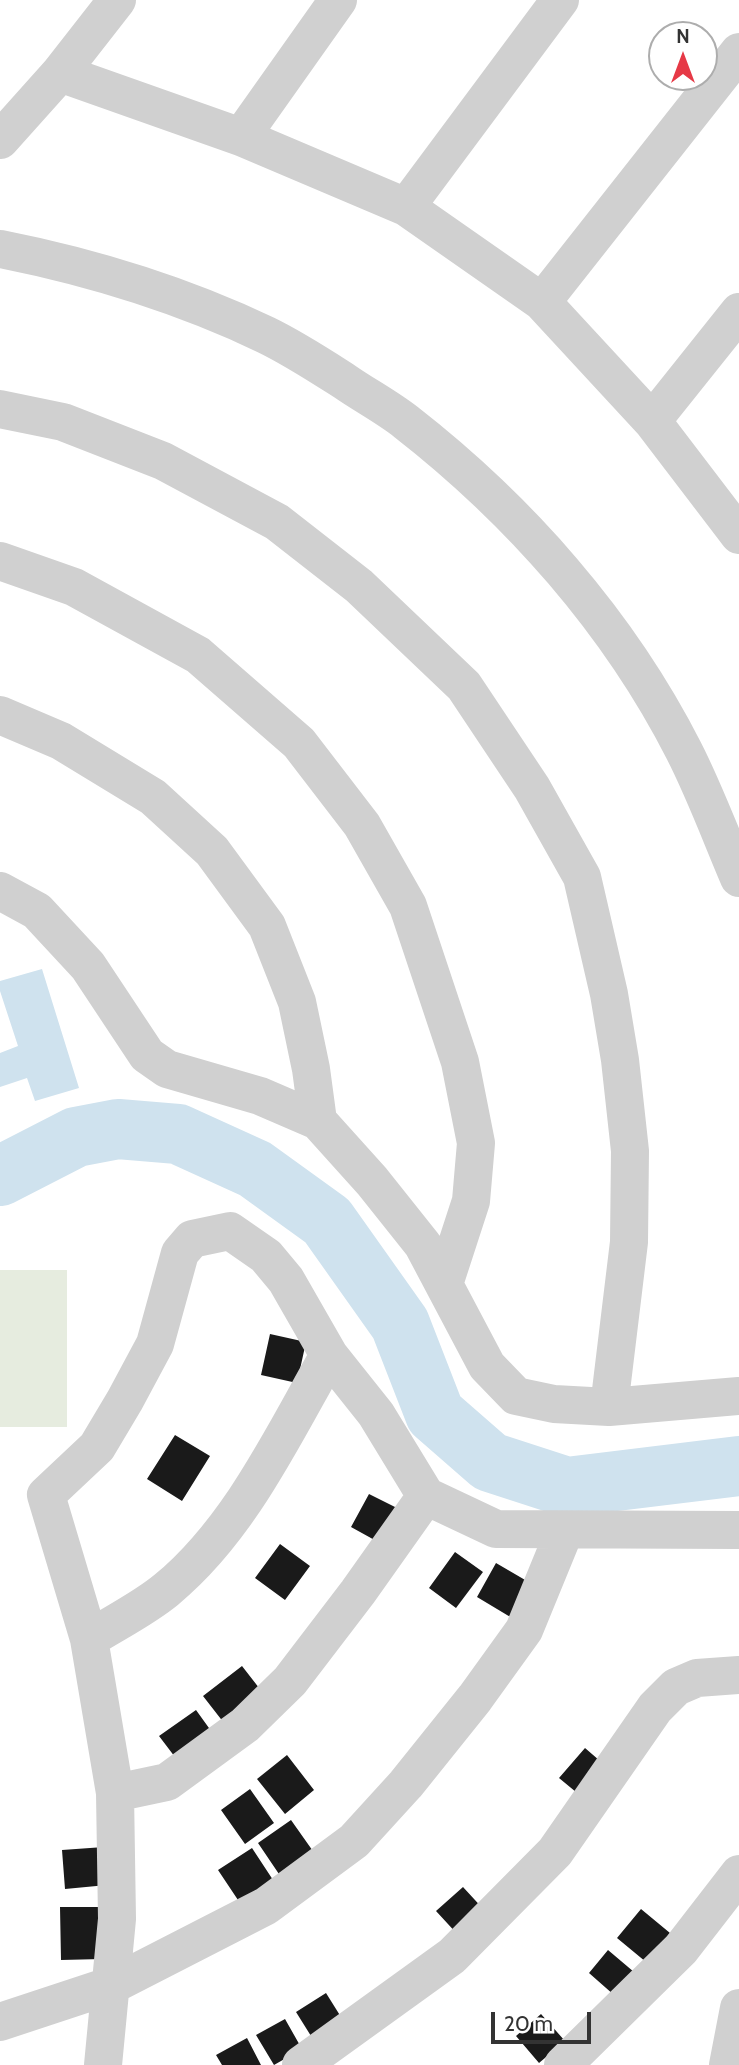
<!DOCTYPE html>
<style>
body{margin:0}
#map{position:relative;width:739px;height:2065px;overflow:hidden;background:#fff;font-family:Cabin,sans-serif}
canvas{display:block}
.north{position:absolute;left:648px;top:21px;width:70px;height:70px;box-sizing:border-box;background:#fff;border:2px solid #adadad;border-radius:50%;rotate:0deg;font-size:19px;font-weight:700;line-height:28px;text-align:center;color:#333}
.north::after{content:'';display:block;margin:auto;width:24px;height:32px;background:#e63946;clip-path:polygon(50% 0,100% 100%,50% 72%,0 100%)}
.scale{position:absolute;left:491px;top:2012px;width:100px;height:32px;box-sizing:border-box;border:4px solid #333;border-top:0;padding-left:9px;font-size:21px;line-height:24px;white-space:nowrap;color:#333;-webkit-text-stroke:5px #fff;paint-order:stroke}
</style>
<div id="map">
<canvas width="739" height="2065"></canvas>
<div class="north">N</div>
<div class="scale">20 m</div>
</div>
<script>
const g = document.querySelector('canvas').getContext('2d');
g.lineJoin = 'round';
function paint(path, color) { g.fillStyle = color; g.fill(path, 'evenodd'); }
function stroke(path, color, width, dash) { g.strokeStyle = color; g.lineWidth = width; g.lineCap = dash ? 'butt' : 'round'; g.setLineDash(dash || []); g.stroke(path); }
const green = new Path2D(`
 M0,1270h67v157h-67z`);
const water = new Path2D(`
 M42,969l37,119 -44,13 -8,-23 -27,9v-34l18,-7 -18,-55v-10z`);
const river = new Path2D(`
 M0,1176l76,-39 42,-8 60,5 77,35 72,52 73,103 35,90 55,48 77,25 172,-21`);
const building = new Path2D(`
 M270,1334l36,8 -9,41 -36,-8z
 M175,1435l35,21 -28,45 -35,-22z
 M369,1494l38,19 -18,35 -38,-21z
 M280,1544l30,22 -25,34 -30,-22z
 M455,1552l28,20 -27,36 -27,-20z
 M496,1563l36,21 -20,34 -35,-21z
 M242,1666l21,27 -39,30 -21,-27z
 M196,1710l18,25 -36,26 -19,-25z
 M585,1748l22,19 -25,30 -23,-19z
 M287,1755l27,35 -29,24 -28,-35z
 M250,1789l24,34 -29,21 -24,-34z
 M291,1820l24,34 -34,23 -23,-34z
 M104,1847l3,38 -42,4 -3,-39z
 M252,1848l23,35 -33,23 -24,-36z
 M463,1887l23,25 -27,24 -23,-25z
 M60,1907h41l1,52 -41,1z
 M641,1909l29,24 -24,29 -29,-24z
 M608,1950l26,22 -20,23 -25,-22z
 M326,1993l20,32 -30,19 -20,-32z
 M541,2014l24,27 -26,22 -23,-27z
 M285,2019l17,30 -28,16 -18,-30z
 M247,2038l14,27h-39l-6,-10z`);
const minor = new Path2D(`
 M60,73l181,64 165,70 136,95 110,119 87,114
 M241,137l97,-137
 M0,140l60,-67 57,-73
 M406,207l154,-207
 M0,249c91,18 182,46 266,86 27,13 53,30 78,46 20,14 43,26 62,41 113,88 213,201 278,329 21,41 37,85 55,127
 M542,302l197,-250
 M0,409l63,13 100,39 114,61 82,64 105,100 68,102 50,89 27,117 11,66 10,91 -1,91 -20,165
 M652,421l87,-109
 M0,561l74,26 124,68 101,88 63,82 46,81 52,156 16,81 -5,58 -27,83
 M0,715l61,26 92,56 59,54 55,75 30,76 14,67 7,52
 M0,891l37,20 51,55 59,89 20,14 93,27 58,25 54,60 51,64 64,121 29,30 38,8 55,3 130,-11
 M89,1639c25,-16 54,-30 77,-49 73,-60 117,-154 163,-235
 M115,1793l52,-11 78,-57 45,-44 68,-89 68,-96
 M0,2022l112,-37 154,-79 88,-65 52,-57 69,-86 49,-68 41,-100
 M103,2065l14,-146 -2,-126 -26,-154 -43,-144 51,-48 28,-47 30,-56 25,-91 12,-14 38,-8 36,25 20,24 43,75 47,59 50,82 70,33 243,1
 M301,2065l151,-109 103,-104 100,-144 21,-21 21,-9 42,-3
 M563,2065l118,-116 58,-75
 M728,2065l11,-57`);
paint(green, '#e6ecdf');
paint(water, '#cfe2ee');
stroke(river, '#cfe2ee', 60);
paint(building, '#1a1a1a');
stroke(minor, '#d0d0d0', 38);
</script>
